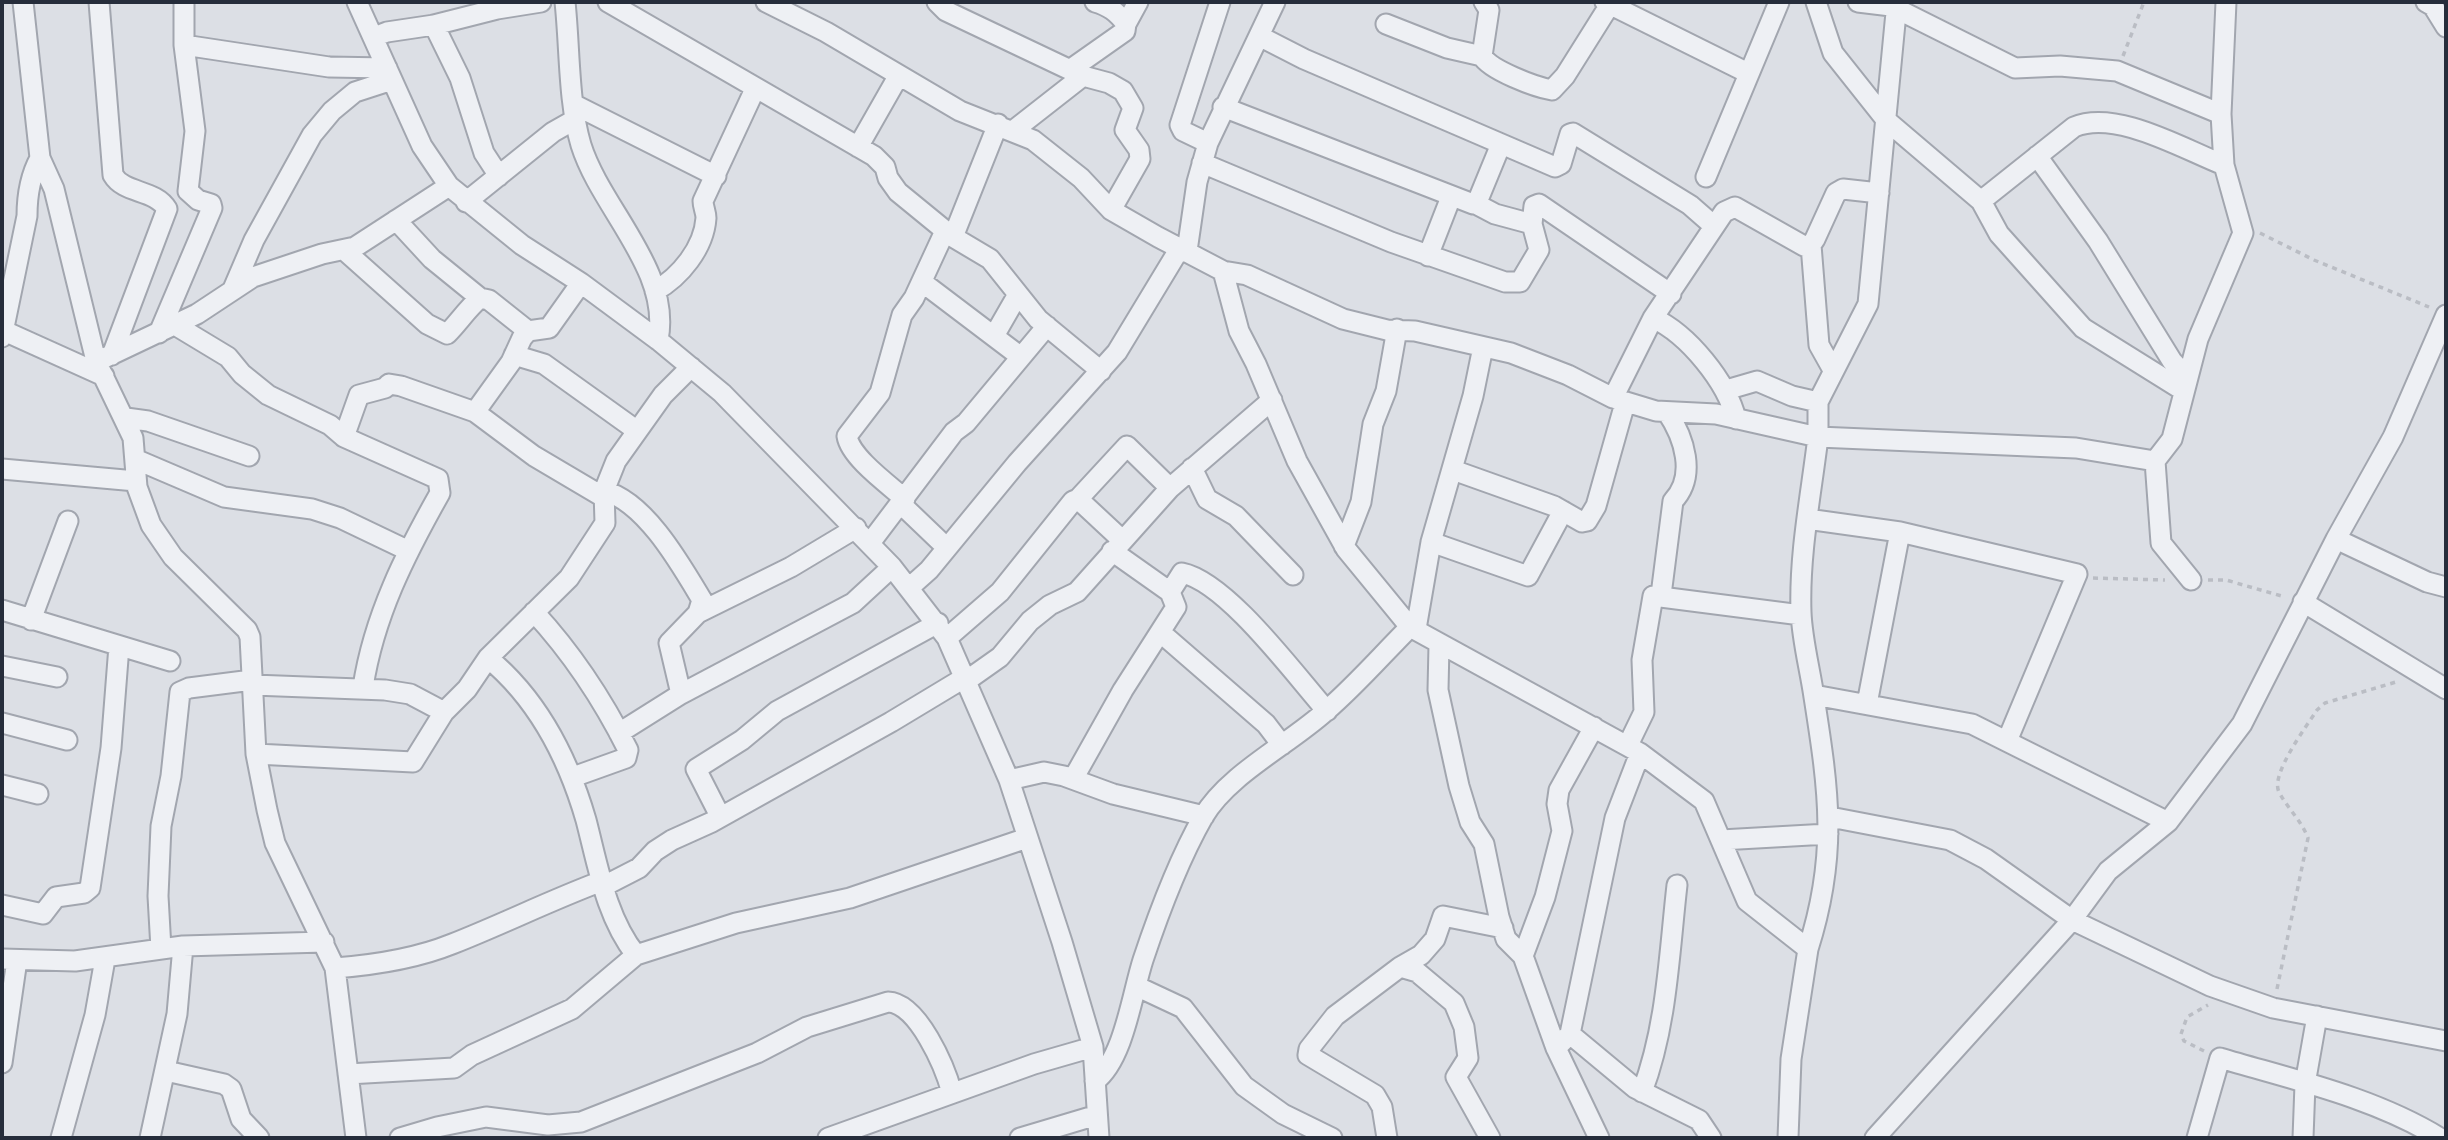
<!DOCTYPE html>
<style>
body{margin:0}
#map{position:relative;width:2448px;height:1140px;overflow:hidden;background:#dcdfe5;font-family:Roboto,sans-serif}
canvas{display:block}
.frame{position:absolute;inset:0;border:4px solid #262d3b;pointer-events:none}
</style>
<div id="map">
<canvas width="2448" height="1140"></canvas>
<div class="frame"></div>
</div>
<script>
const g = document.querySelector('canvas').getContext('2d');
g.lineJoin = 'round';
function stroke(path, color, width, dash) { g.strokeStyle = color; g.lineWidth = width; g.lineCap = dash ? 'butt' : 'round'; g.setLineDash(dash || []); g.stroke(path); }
const path = new Path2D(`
 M2123,56l21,-54
 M2260,233l54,27 115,47
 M2093,578l72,2
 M2208,580h18l59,17
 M2277,989l31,-151c-7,-18 -20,-29 -29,-46 -9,-17 27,-65 38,-82l8,-7 71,-21
 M2204,1051l-20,-10 -3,-7 6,-17 21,-12`);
const minor = new Path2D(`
 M99,2l14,173c11,19 42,14 54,34l-55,146
 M357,2l65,144 27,40 73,59 59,38 77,57 64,53 170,174 55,71 62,142 53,162 31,105 6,91
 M565,2c5,46 3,99 16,143 20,64 91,125 77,195
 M608,2l266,154 11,11 3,11 10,14 55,45 37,22 48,60 63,52
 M766,2l60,30 134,79 73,29 48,38 30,32 47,27 65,34 24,4 96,44 44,11 28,1 96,22 57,22 45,23 43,13 60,3 102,23 258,11 79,13
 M937,2l9,9 137,65 26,7 14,8 10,17 -8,22 14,20 1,9 -29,51
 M1605,2l143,71
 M1816,2l17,51 54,68 94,80 18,33 84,94 101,63
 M1858,2l33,4 124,62 45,-2 57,5 104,43
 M2426,2l7,4 13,21
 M1126,24l12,-22
 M1386,24l61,24 35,8c8,14 53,31 70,34l13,-14 44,-70
 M374,37l13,-5 47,-7
 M1261,37l43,22 251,108 6,-3 9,-30 3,-1 117,72 24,21
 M184,45l145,22 58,1
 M1482,56l7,-46 -5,-8
 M1071,69l54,-38 1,-7c-9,-12 -17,-18 -31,-22
 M575,105l141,71
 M1223,107l250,97 5,-4 23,-56
 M1014,130l69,-54
 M1208,143l-25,-12 -3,-6 40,-123
 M858,147l41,-72
 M2037,156l61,85 74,120 15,16
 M40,158l14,31 42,172 37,77 4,49 14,38 22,32 74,73 3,7 6,117 11,56 8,33 60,125 21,170
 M1202,163l189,79 114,40h15l19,-32 -7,-26 2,-18 5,-2 132,90
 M499,176l-15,-23 -24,-75 -26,-53 63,-16 44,-7
 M1706,177l73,-175
 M1981,201l93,-74c42,-18 109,22 150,38
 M466,202l87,-70 23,-13
 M1476,204l19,10 37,10
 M396,220l36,39 48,39
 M953,237l45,-113
 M1811,245l8,100 14,25
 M344,250l83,74 20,10c12,-12 20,-25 33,-36l9,2 39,31
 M1187,251l10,-69 11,-39 67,-141
 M1428,256l23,-59
 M1223,271l16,60 17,33 41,97 49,88 64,78 230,126 64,48 43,100 61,48 -17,110 -3,79
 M922,282l99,75
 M233,289l21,-49 58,-105 20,-24 23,-19 37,-12
 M655,291c25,-14 49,-43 51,-73 0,-6 -3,-11 -3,-17l52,-112
 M1653,318c35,16 74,64 83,101
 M175,325l53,32 14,17 26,21 62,30 14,12 94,42 2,14c-35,62 -66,123 -77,194
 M2,330l102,46
 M159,333l53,-125 -1,-4 -13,-4 -10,-9 7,-60 -11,-86v-43
 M994,336l23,-40
 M2,337l25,-121c0,-21 3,-40 13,-58l-17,-156
 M514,355l30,9 92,66
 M96,362l101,-48 56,-37 69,-23 33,-7 94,-61
 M1726,390l31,-9 35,15 26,6
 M1613,398l40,-80 71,-106 11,-5 69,39 7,-1 4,-6 21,-46 7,-4 36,4
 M475,412l36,-50 11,-24 6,-7 21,-3 32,-45
 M126,418l22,3 101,35
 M344,437l15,-42 26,-7 4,-4 12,2 74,26 59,44 71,42
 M135,459l89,38 88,12 28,9 69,33
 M1192,468l15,31 29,17 57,59
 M2,469l134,12
 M1453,470l101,36 28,16 5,-1 9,-15 29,-103
 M604,491c41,10 77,74 98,109l-4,13 -29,30 12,51
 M905,499c-16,-14 -55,-42 -58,-63l33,-43 22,-78 12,-17 31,-67
 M1078,499l49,-53 43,42
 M901,504l46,44
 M1807,519l93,13 177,42 -70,167
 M2336,539l91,43 19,5
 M1431,542l97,34 35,-65
 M870,543l84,-111 12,-9 81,-97
 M1344,546l17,-44 12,-78 13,-33 11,-62
 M2191,580l-30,-37 -6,-82 17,-22 26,-100 45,-106 -19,-68 -3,-51 5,-112
 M910,587l19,-17 88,-107 100,-111 63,-104
 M1170,592l12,-19c45,9 113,102 145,138
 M1661,595l12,-94c24,-25 11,-64 -6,-89
 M2303,602l143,87
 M2,610l168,51
 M534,612c37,40 70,90 94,138l-2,8 -53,19
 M698,613l93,-46 65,-39
 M31,620l37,-99
 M1416,629l15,-87 42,-146 10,-49
 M1160,632l106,92 16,21
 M947,638l53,-46 73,-91 5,-2 44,41
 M1439,645l-1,45 21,96 11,36 14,22 15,73 7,22 17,17 33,92 43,90
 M488,658c51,42 80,100 98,162 12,46 20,97 50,135l100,-32 114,-25 177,-60
 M2,666l55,11
 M966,681l34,-24 30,-36 20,-16 27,-13 93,-104 102,-88
 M253,685l132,5 25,4 34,18
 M1814,695l158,29 196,98
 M1867,704l33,-172
 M2,723l65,17
 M619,733l62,-39 172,-91 39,-36
 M1628,745l16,-33 -2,-52 11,-64 148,19
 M256,754l157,8 31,-50 23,-23 21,-31 81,-80 36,-55 -1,-32 12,-30 47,-66 28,-28
 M1073,779l50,-89 53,-83 -6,-15 -58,-41
 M1009,780l35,-8 20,4 49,18 91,22
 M2,785l36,9
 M720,816l-24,-47 46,-29 35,-29 161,-88
 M1830,817l120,23 36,19 86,61 138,66 63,22 173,33
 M1721,840l107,-6
 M604,886l35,-18 16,-17 17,-11 40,-18 179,-100 73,-44
 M2,905l41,9 13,-17 28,-4 6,-5 21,-140 8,-102
 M161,949l-3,-53 3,-70 10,-50 9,-84 9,-4 63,-8
 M1808,949c30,-94 21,-157 6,-252 -4,-28 -12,-57 -13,-85 -2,-58 10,-117 17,-175v-35l50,-98 29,-302
 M1523,956l22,-59 17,-66 -5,-27 2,-14 35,-63
 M2,959l73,2 108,-15 141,-4
 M1400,967l17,5 37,31 10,24 4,31 -12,19 34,61
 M335,968c39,-3 80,-9 117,-24 51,-20 99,-44 150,-63
 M1136,986l47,22 61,78 39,28 49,24
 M1570,1034l65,54 64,32 12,18
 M1556,1048l14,-14 45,-216 25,-65
 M2,1063l15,-103
 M166,1071l58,13 7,5 10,30 18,19
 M348,1074l106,-6 18,-13 100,-46 64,-54
 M1095,1081c29,-22 37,-87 48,-121 16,-48 35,-99 60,-143 25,-43 87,-73 124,-107 29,-25 55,-55 83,-83
 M1642,1092c25,-66 27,-137 35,-207
 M61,1138l34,-123 10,-56
 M150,1138l27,-124 6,-68
 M400,1138l37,-11 49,-10 62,8 33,-3 176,-69 50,-26 81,-25c30,1 57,65 64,91
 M828,1138l206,-74 59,-17
 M1020,1138l77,-23
 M1387,1138l-5,-31 -7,-12 -67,-40 1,-6 26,-33 65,-49 21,-12 14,-16 8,-23 60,12
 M1875,1138l197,-218 36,-49 60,-49 74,-98 94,-185 57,-102 53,-122
 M2197,1138l23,-80c74,22 153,39 220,80
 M2303,1138l2,-54 12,-68`);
stroke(minor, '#a2a6af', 23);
stroke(path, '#babdc4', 3.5, [5, 5]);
stroke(minor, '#eef0f4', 19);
</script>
